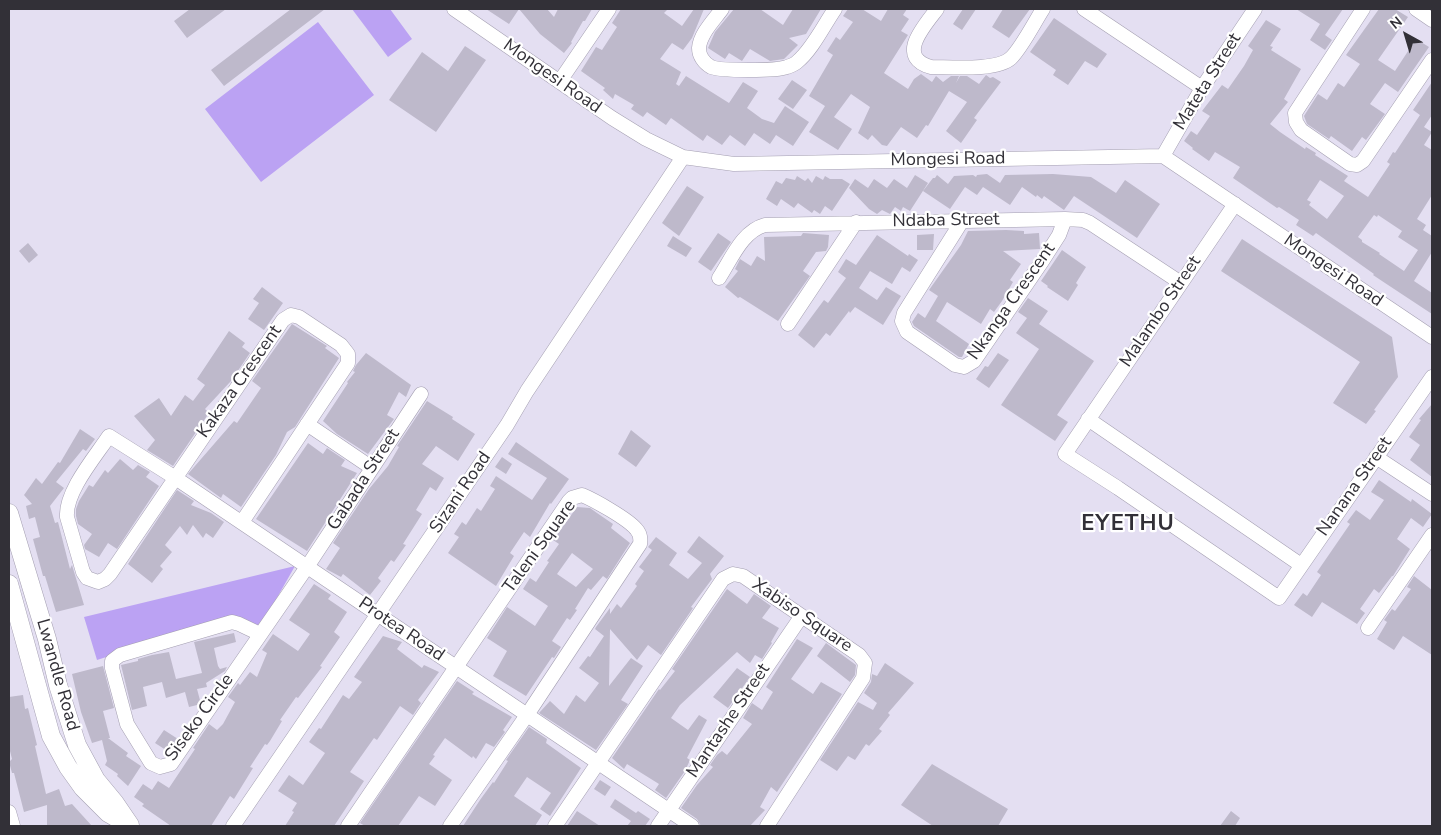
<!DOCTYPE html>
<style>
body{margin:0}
#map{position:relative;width:1441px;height:835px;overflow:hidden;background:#e4dff2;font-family:"Nunito Sans",sans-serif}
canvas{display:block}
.frame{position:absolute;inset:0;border:10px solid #323037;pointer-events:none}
.north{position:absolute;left:1381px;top:10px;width:50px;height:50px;-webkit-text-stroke:4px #fff;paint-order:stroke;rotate:321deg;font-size:14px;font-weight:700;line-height:20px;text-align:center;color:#323037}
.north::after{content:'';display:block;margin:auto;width:18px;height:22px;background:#323037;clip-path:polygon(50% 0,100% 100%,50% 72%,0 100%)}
</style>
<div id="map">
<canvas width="1441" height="835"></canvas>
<div class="frame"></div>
<div class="north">N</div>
</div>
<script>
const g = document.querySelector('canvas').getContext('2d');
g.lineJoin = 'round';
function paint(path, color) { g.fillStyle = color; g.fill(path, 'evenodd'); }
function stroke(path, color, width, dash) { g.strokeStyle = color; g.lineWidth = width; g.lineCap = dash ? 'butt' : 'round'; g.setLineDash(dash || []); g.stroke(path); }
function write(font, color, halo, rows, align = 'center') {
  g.font = font + ' "Nunito Sans",sans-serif'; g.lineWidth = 4.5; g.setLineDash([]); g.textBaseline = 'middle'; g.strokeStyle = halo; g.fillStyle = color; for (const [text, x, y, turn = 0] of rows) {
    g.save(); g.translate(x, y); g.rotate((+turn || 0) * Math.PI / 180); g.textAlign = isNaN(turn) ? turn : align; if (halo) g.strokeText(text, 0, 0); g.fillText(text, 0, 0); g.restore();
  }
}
const green = new Path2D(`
 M352,9h38l22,30 -24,18z
 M318,22l56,73 -113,87 -56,-73z
 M295,566l-34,60 -31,-9 -133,43 -13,-43z`);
const building = new Path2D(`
 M190,9h36l-39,29 -13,-17z
 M291,9h34l-101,77 -13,-16z
 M486,9h61l7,8 4,-8h34l-7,12h-2l-12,21 1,1 -8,10 -24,-19 -21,-25 -10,15z
 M621,9h47l-4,4 18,13 12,-17h10l-12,29 -9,12 -11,-7 -12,16 21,13 -5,12 3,2 7,-10 43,27 14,-21 15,9 -11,17 15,11 12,4 11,-17 24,16 -16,24 -17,-11 -6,9 -16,-11 -9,13 -15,-11 -8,10 -15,-10 -4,6 -32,-23 -5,7 -19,-13 -4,5 -12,-8 3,-4 -19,-11 -2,5 -10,-9 2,-2 -24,-17 15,-24 6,3 15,-23 -5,-4z
 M734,9h26l23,16 10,-16h28l-15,25 -17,4 9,7 -14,14 -14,2 -20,-12 -8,12 -13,-8 -4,6 -17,-11 7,-16z
 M848,9h14l19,12 7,-12h19l-4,6 6,4 -8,12 7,4 -24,38 24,16 6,-10 7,-5 11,8 4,-6 7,6 8,-6h8l-3,7 4,-7h7l12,8 7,-9 4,3 3,-1 8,5 -27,36 3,2 -16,23 -15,-12 21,-29 -18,-11 -21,35 -2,-1 -9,13 -16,-11 -14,19 -5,-1 -10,-10 -4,5 -10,-7 12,-26 -19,-13 -17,23 18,12 -14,21 -29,-18 16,-26 -16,-10 24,-41 -6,-4 9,-14 4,3 13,-18 -10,-6z
 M963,9h13l-14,21 -9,-6z
 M1003,9h27l-21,29 -17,-11z
 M1296,9h47l-18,26 7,5 -7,10 -15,-10 10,-16z
 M1379,9h16l13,8 -30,43 17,11 21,-32 13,8 -31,45 -13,-9 -15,21 15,10 -19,26 -4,-3 -10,14 -21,-15 -2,3 -22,-15 -3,-8 14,-22 9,6 11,-17 6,4 16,-23 -14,-9z
 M1054,18l53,36 -10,14 -12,-7 -17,24 -15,-10 3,-5 -26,-18z
 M1266,20l15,9 -11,17 3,1 -2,3 30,19 -17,30 4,3 -18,22 10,8 25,17 1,-2 10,6 -1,2 33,21 -4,5 24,16 22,-33 -3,-2 6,-10 2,1 25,-38 -7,-5 19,-28v33l-8,12 8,5 -8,13 8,5v45l-15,24 9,6 -3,5 9,6v16l-18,29 18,12v21l-47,-31 -12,-8 1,-1 -58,-41 -3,3 -17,-11 3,-5 -20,-13 -2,1 -44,-30 7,-11 -25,-15 -6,9 -17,-12 1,-1 -9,-7 7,-10 6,4 13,-19 -8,-5 20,-26 6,4 16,-23 9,-16 -5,-4zM1320,180l24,16 -17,23 -18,-14 2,-3 -4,-2zM1374,215l3,2 1,-2 24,16 -4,6 20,13 -14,21 -25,-17 1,-1 -18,-11v-2l-4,-3z
 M465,46l21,14 -50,72 -47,-32 33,-48 26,19z
 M792,80l15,10 -14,19 -15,-10z
 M987,174l13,9 5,-8 48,-1 38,3 25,16 9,-13 35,24 -23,34 -63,-42 -10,14 -20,-14 -2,3 -5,-4 -1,2 -14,-10 -12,18 -27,-18 -6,8 -12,-8 -15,22 -27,-18 10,-13h2l2,-3 11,9 6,-8 19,-1 3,2 1,-2z
 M915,175l13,8 -18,28 -7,-4 -2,4 -6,-4 -5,7 -8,-4 -5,4 -8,-5 -20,-21 6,-9 13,9 6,-9 13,9 7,-9 13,9z
 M797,176l8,5 3,-3 4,5 4,-7 7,4 2,-4 5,3h12l8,5 -18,27 -7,-5 -5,8 -6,-4 -2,3 -14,-10 -4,5 -13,-9 -4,7 -11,-7 10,-18 6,3 4,-6 9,2z
 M687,186l17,11 -25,39 -17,-13z
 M1006,230l18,1v3l15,-1 1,16 -37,2 18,13 -11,16 3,2 -11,19 -8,11 -4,-3 -9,15 -34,-22 -11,19 33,23 -7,13h-3l-45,-31 -2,-4 6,-9 7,5 13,-22 -9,-6 32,-45 7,-14z
 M718,233l13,9 -20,29 -13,-9z
 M803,233l26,2 -1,12 -2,4 -10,1 -13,19 7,5 -32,45 -38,-24 -2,1 -13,-11 13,-16 -3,-2 5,-10 11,7 6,-10 8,5 -1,-24 37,-1z
 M934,234l-1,16h-16v-15z
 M877,235l31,21 1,-2 9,6 -8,12 -8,-5 -10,17 -22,-13 -11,17 18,12 9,-13 15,9 -18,29 -28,-18 -5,6 -1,-2 -19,25 -4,-3 -12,15 -16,-13 26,-35 4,3 18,-25 -8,-6 8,-13 10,6z
 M673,236l19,12 -6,9 -19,-11z
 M1242,239l150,98 6,40 -24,33 2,1 -10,13 -33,-21 27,-41 -139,-91z
 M28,243l10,12 -9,8 -10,-12z
 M1062,250l24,17 -10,16 2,2 -10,16 -21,-14 1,-1 -7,-5z
 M262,287l21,16 -19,27 -16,-11 11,-16 -6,-4z
 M1028,298l20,13 -9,13 55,37 -37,54 11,7 -13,19 -54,-36 38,-56 -23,-16 11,-15 -9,-6z
 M292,324l35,22 -2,2 14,10 -44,69 -8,5 -11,23 -35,52 -18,-13 -2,4 -33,-24 46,-53 3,2 24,-35 -9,-7z
 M229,331l16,12 -3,4 8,6 -19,28 -26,28 4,4 -36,53 -26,-16 8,-10 -21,-24 25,-18 12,18 14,-21 8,6 12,-16 -8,-6z
 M366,353l45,32 -5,12 -7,-5 -12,23 7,4 -26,35 -31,-20 -14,-13 25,-38 -1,-1 8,-10 -2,-1 3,-6z
 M998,353l11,7 -20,28 -13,-9 9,-13 3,1z
 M427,401l26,16 -1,2 23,15 -17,27 -22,-15 -14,18 22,14 -8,13 -6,-4 -14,23 6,4 -19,30 3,1 -12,17 -3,-2 -13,18 3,3 -11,14 -27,-21 -2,3 -15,-8 14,-21 -7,-5 36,-54 19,-23 11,-19 -2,-1z
 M1432,404v73l-22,-17 10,-15 -11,-8 12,-17 -2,-1z
 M80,429l15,10 -9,12 -3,-2 -27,33 8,6 -14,18 5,17 3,-1 12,47 2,-4 12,40 -28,7 -11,-36h-2l-10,-37 7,-2 -5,-20 -6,2 -3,-13 6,-2 -8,-9 12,-17 6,6 16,-22 2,1z
 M631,430l20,16 -15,21 -18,-13z
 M516,442l53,37 -18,25 -1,-1 -20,34 -6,-5 -14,21 4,3 -18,30 -48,-33 11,-16 -5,-3 8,-12 4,3 11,-17 4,3 14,-22 -5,-3 6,-10 36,24 15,-22 -39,-24z
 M308,443l15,11 4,-6 18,12 -4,6 16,7 -50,78 -51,-32z
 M502,457l10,7 -6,10 -11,-7z
 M120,459l13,11 5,-5 12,7 -4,5 13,9 -42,63 -9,-6 -9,14 -14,-8 -1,-4 8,-11 -14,-10 -2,-8v-7l3,-8 10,-16 4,2 12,-17 3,3z
 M1379,480l32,22 1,-3 20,15 -9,13 -12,-9 -14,21 13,10 -17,27h-1l-13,17 -5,-4 -14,20 5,4 -8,11 -35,-22 -10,15 -18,-12 9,-12 4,3 14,-21 -4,-3 33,-48 -3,-2 9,-12 14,10 14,-20 -13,-8z
 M177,490l17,11 -3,4 20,8 13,9 -11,16 -7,-5 -3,5 -10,-13 -6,10 -7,-9 -15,19 7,7 -12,14 3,3 -11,14 -24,-19z
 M577,507l13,1 7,5 16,11 -2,4 19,15 -23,36 -4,-3 -12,14 -3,-2 -13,21 2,1 -7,10 -3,-2 -15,23 9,6 -7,11 -2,-1 -26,39 -33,-20 14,-25 -20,-13 20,-31 28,19 13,-20 -25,-17 7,-11 6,4 13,-20 -2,-1 12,-17 -6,-4zM572,553l21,16 -17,18 -19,-13z
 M699,536l25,20 -14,18 2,5 -21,28 2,1 -32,47 -13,-10 -11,15 -27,-31 -1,57 22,-28 12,8 -22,34 7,4 -32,46 -57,-37 11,-12 14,13 12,-19 9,7 14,-19 -20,-15 9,-12 2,1 14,-21 -9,-7 1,-2 14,-19v6l7,-10 4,4 16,-22 -2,-2 9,-13 -5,-4 13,-17 -4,-3 8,-10 21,16 -8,12 19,14 14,-16 -15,-11z
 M1414,576l18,14v65l-29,-19 -9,14 -17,-11 10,-17 -3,-2 8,-11 3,2 16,-22 -4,-2z
 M314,584l17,11 -3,4 19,13 -13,20 6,5 -20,29 2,1 -24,31 -2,-1 -16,23 2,1 -12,20 -3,4 -2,-1 -15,23 3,1 -19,31 -4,-3 -19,30h-40l-29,-20 2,-2 -10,-7 9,-13 9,6 6,-9 11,7 26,-39 -2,-1 16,-24 8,6 6,-6 12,-22 -7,-5 10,-14 2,2 10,-13 7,5 10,-24 -5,-3 11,-16 25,17 12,-17 -21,-14z
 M727,589l20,15 7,-10 17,12 -9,12 17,10 -8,14 1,1 -10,16 -7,-4 -5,8 -13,-11 -57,53 -9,13 17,12 11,-15 8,5 -20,38 3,2 -5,11 -19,27 -11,-8 4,-6 -32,-20 -3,5 -12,-11 47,-69 1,1 15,-19 -3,-2z
 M234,633l2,9 -22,6 4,18 2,3 7,-2 -2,4 -19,12 1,4 -10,2 4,15 -12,3 -4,-15 -19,6 -4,-16 -19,5 4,19 -15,4 -11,-45 17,-4v-2l14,-4 17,-3 7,27 26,-6 -8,-31z
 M383,636l19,6 -5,7 25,19 2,-3 15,7 -21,28 3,3 -8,12 -13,-9 -23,34 -3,-2 -24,34 14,9 -30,45h-49l9,-14 -2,-1 5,-8 -19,-12 11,-16 14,10 22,-32 -16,-11 10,-14 2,1 22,-34 6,4 13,-17 -8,-5z
 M797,639l16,9 -22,31 22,15 8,-12 21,12 -65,98 -6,-5 -11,20 5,3 -15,16h-49l-4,-7 -16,-11 16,-23 16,-18 -3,-2 7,-10 5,-4 5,4 25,-31 -9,-6 9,-15 10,7 11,-18 -7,-5z
 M826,643l30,22 -1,10 -5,7 -33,-26z
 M885,663l29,20 -26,30 2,2 -11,14 3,2 -13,15 -3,-2 -11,16 -7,-4 -11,15 -17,-11 38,-58 15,8 4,-7 -13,-10 7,-11 1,-8 5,2z
 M103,666l11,42 -11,3 7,27h-2l20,15 -2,3 15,10 -13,20 -11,-10 1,-2 -13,-9 2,-4 -5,-21 -10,3 -11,-31 -9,-38z
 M737,668l13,9 -22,31 -15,-11z
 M457,681l17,11 -2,2 40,23 -9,13 2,2 -11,15 -8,-4 -10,16 -3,-3 -1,2 -27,-20 -12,17 2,1 -6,8 23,16 -17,26 -16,-10 -21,30h-33l-5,-3z
 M23,695l2,14 3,-1 9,37 -2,1 11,48 13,-5 6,17 7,-2 20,22h-45v-21l-23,7 -10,-39h-2l-3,-11 3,-3 -3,-12v-50z
 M529,727l18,12 -1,4 35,25 -16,25 -15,23 -10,-7 11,-16 -24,-16 -13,19 28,19 -7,11h-72l17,-26 13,-18 1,1 14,-22 -2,-1z
 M164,730l14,9 -9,13 -14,-9z
 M932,764l76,45 -10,17h-65l-32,-21z
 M600,780l11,7 -6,9 -11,-7z
 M615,799l21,14 2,-2 12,8 -5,7h-18l4,-5 -21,-14z
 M577,811l23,15h-33z
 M1231,811l9,7 -5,8h-15z`);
const minor = new Path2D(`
 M454,9l158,109 34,21 37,18 51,7 429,-8 269,181
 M722,9c-8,11 -22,25 -23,39 0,8 5,15 12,19 9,4 66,4 76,0 3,-1 8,-3 10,-5 15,-12 27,-37 38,-53
 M937,9c-12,16 -42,48 -6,58 20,0 66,4 80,-9 11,-11 23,-35 32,-49
 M1084,9l118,79
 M1363,9l-68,104 1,9 5,8 49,34 7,1 6,-4 69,-101
 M1416,9l16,11
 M560,81l49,-72
 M1163,156l39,-68 53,-79
 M1235,204l-170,250 53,34 161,110 153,-221
 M962,221l-58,92 -2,8 5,11 48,33 9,2 10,-6 69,-101 16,-25 6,-16
 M719,278c12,-18 23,-47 46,-53l300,-6 18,1 7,3 91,60
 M788,324l68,-102
 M1088,419l213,146
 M307,424l65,44
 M1376,457l56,37
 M242,522l106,-159v-9l-7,-9 -42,-28 -8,-2 -8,5 -173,254 -5,5 -7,3 -11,-4 -4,-6 -16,-55c-2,-25 28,-60 42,-81l65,41 518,349
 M1368,628l64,-93
 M260,634l-21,-10 -7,-2 -112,33 -8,6v7l15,56 24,39 9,4 11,-3 136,-197 114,-173
 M9,812l4,14
 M233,826l274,-401 20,-34 156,-234
 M348,826l221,-325 3,-3 10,-3c12,5 46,24 54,34 4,4 5,9 4,15l-113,171 -77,111
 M555,826l168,-247 10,-5 10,2 116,79 6,8 -2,15 -96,148
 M658,826l143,-209`);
const tertiary = new Path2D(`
 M9,513l38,126 11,46 19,60 19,35 19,23 15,22
 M9,584l42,152 17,31 15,21 25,25 19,11`);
const streetNames = [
 ["Mongesi Road",552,77,35],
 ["Mateta Street",1208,82,-58],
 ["Mongesi Road",948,160,-1],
 ["Ndaba Street",946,221,-1],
 ["Mongesi Road",1333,271,34],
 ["Nkanga Crescent",1012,302,-55],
 ["Malambo Street",1161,312,-56],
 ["Kakaza Crescent",240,382,-55],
 ["Gabada Street",364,480,-57],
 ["Nanana Street",1355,487,-55],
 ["Sizani Road",461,493,-56],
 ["Taleni Square",540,547,-54],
 ["Xabiso Square",802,616,34],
 ["Protea Road",401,630,34],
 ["Lwandle Road",57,675,74],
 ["Siseko Circle",200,718,-54],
 ["Mantashe Street",729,721,-56]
];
const districtNames = [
 ["EYETHU",1128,525]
];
paint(green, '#bba2f3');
paint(building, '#beb9cb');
stroke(minor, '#a49fb1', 15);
stroke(tertiary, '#a49fb1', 19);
stroke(minor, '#fff', 14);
stroke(tertiary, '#fff', 18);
write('18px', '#323037', '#fff', streetNames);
g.letterSpacing = '1px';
write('bold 22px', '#323037', '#fff', districtNames);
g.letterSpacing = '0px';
</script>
